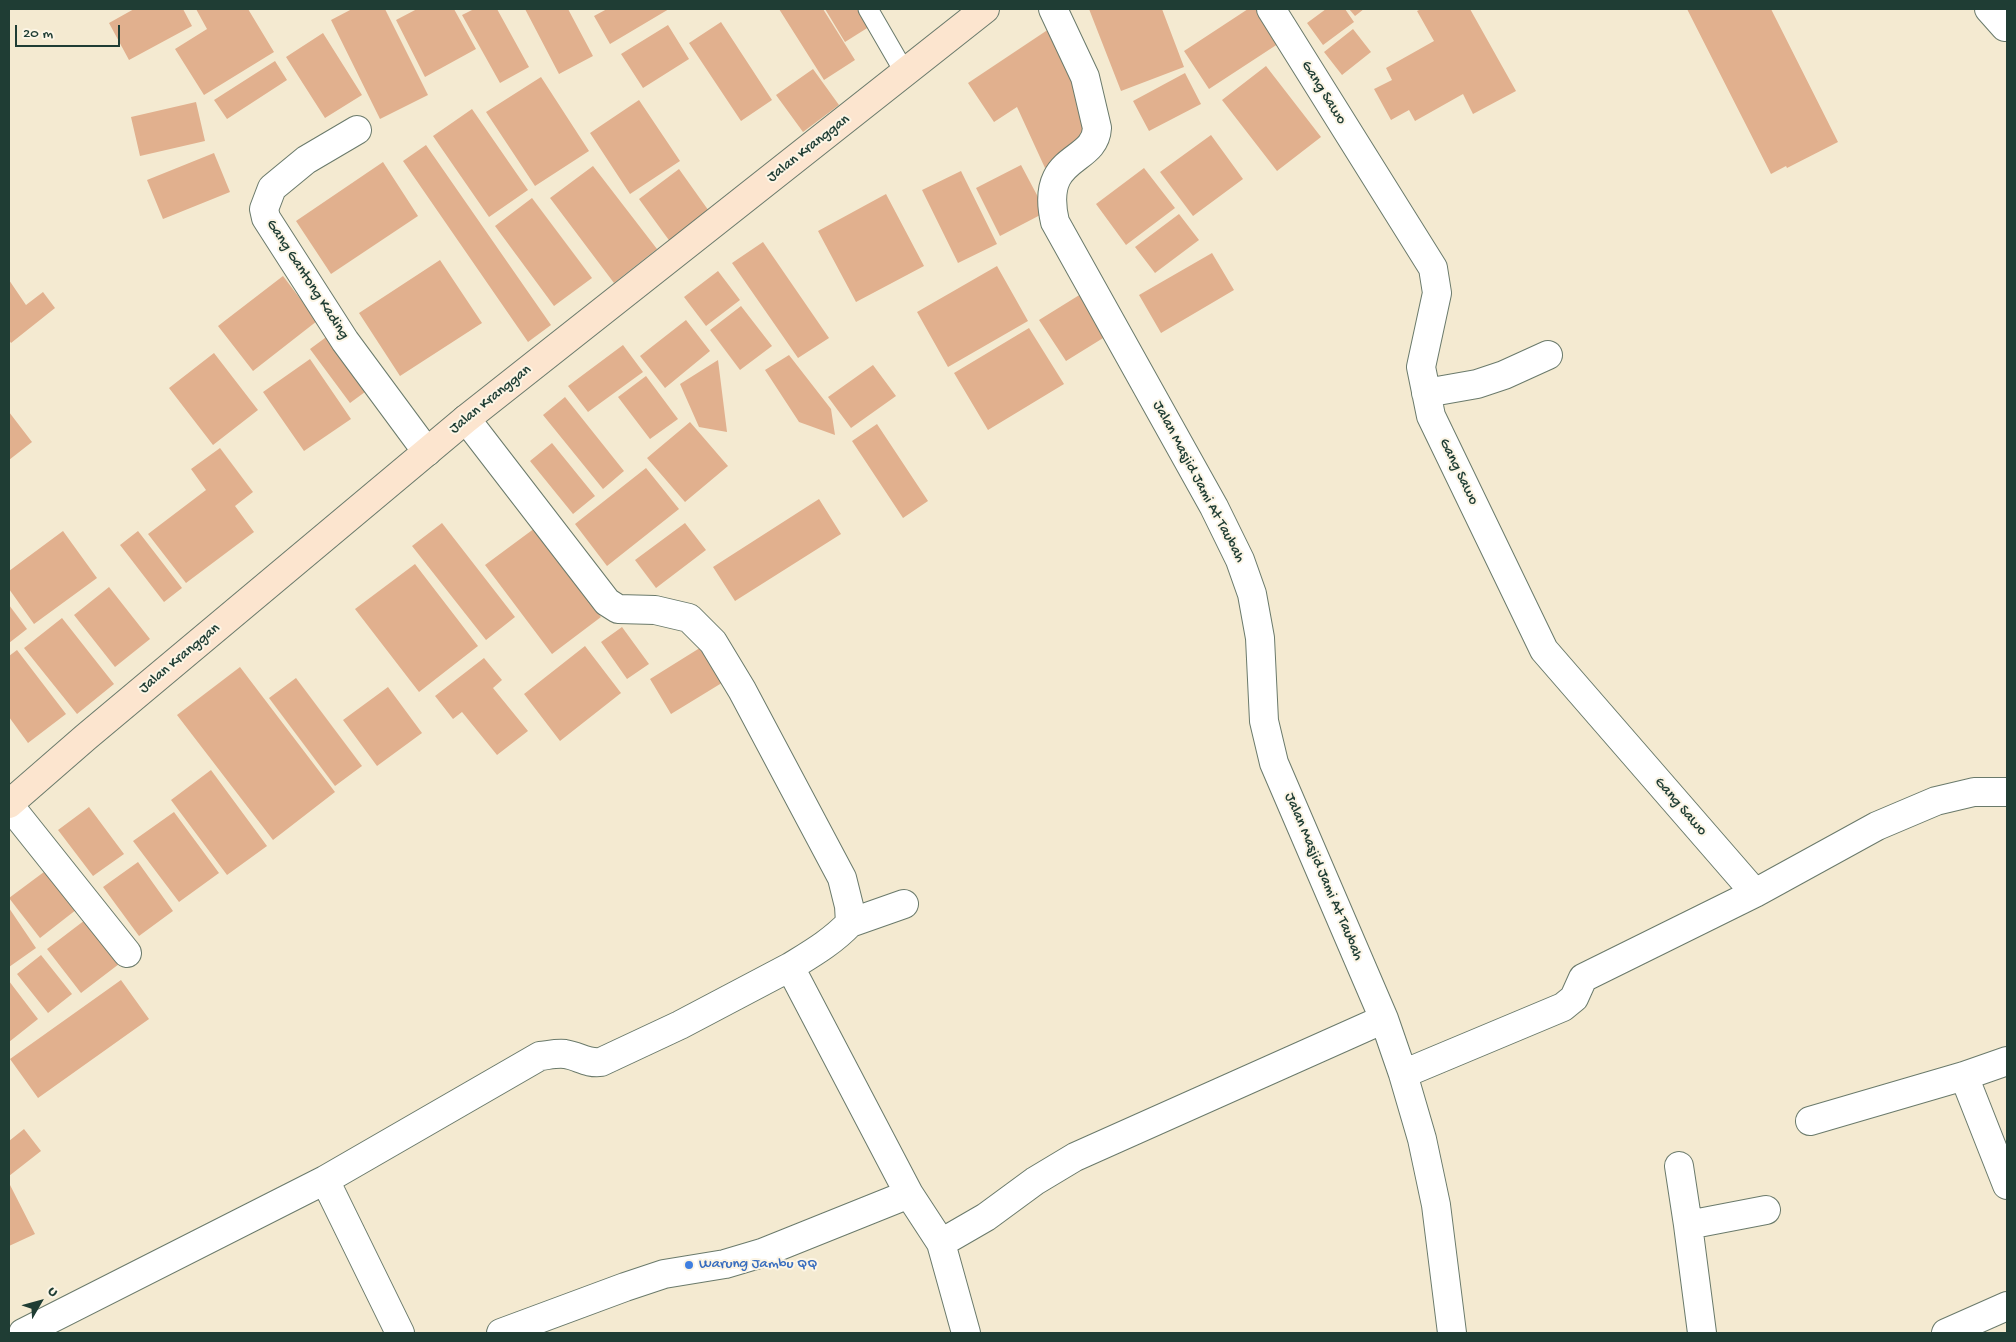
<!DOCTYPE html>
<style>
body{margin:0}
#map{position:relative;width:2016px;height:1342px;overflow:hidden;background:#f4ead1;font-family:"Gochi Hand",sans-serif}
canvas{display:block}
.frame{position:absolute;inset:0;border:10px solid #1f3d34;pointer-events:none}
.north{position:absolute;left:15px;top:1277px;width:50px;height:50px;-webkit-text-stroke:4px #fcf5e5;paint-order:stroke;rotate:52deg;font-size:14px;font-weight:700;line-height:20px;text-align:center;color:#1f3d34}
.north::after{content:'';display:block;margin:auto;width:18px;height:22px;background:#1f3d34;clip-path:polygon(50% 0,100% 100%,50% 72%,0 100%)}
.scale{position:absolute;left:15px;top:25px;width:105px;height:22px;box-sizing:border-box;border:2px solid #1f3d34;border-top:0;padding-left:6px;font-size:15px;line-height:18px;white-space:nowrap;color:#1f3d34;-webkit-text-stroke:4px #fcf5e5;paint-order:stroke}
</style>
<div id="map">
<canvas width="2016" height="1342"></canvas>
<div class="frame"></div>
<div class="north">U</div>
<div class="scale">20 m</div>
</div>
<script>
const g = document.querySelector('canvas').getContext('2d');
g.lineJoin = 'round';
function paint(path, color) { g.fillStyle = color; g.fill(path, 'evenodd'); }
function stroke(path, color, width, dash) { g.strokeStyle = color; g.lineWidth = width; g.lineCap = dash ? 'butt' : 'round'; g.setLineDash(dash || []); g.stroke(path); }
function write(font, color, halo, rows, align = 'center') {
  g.font = font + ' "Gochi Hand",sans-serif'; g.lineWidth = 4; g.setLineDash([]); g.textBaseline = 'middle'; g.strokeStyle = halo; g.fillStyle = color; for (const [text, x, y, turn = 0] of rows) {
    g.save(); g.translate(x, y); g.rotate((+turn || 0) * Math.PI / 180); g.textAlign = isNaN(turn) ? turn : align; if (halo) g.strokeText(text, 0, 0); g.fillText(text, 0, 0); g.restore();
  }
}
const building = new Path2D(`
 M134,9h49l9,17 -63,34 -20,-37z
 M196,9h52l26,43 -70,43 -29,-46 32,-20z
 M352,9h33l43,86 -48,24 -49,-99z
 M417,9h37l22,40 -51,28 -29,-57z
 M474,9h23l32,58 -29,16 -38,-68z
 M525,9h43l25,47 -34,18z
 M607,9h62l-59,35 -16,-28z
 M779,9h44l32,51 -31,20z
 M825,9h37l10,16 -27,17z
 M1089,9h73l22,58 -63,24z
 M1248,9h19l20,29 -78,51 -25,-38z
 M1326,9h19l9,13 -31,23 -16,-22z
 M1349,9h15l-9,7z
 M1421,9h49l46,82 -43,23 -10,-20 -48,27 -6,-11 -18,10 -17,-31 18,-9 -6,-12 48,-27 -17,-30z
 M1687,9h84l67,133 -51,26 -1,-2 -15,8z
 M721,22l51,78 -31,21 -52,-78z
 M668,25l21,34 -46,29 -22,-34z
 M1052,27l26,39 13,70 -46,32 -28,-61 -23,15 -26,-39z
 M1353,29l18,23 -29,23 -18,-23z
 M323,33l39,62 -37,23 -39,-61z
 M275,61l12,19 -60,39 -13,-19z
 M1266,66l55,71 -44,34 -55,-71z
 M813,69l26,36 -36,27 -27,-37z
 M1185,73l16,31 -52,27 -16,-30z
 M541,77l48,74 -54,35 -49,-74z
 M639,100l41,61 -50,33 -40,-61z
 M196,102l9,39 -65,15 -9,-39z
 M472,109l56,81 -39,27 -56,-81z
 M1211,135l32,44 -50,37 -33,-44z
 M426,145l125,180 -23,17 -125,-181z
 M214,153l16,39 -67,27 -16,-39z
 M383,162l35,54 -87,58 -35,-53z
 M1021,165l25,47 -46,24 -24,-48z
 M593,166l64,83 -43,34 -64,-85z
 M1144,168l31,40 -49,37 -30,-41z
 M679,169l32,45 -40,29 -32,-44z
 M961,171l36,73 -39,19 -36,-73z
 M886,194l38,72 -68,36 -38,-71z
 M532,198l60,80 -38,28 -59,-80z
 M1179,214l20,26 -44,33 -20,-26z
 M763,242l66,96 -31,20 -66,-95z
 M1212,253l22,37 -73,43 -22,-38z
 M440,260l42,63 -82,53 -41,-63z
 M997,266l31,55 -80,46 -31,-55z
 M718,271l22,29 -34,26 -22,-29z
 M283,276l34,45 -64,50 -35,-45z
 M9,280l17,25 17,-13 12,16 -44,35 -2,-3z
 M1081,294l27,41 -42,26 -27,-41z
 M741,306l31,40 -32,24 -30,-40z
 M686,320l24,31 -45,37 -25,-32z
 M1029,328l35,56 -76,46 -34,-57z
 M329,335l40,54 -19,14 -40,-54z
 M623,345l20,27 -55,40 -20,-26z
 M214,353l44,57 -45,35 -44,-57z
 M789,355l42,54 4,26 -36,-13 -34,-52z
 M310,359l41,60 -47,32 -41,-59z
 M718,360l9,72 -28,-5 -19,-43z
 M873,365l23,31 -45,32 -23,-31z
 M646,376l32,43 -28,20 -32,-42z
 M565,397l59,74 -21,18 -60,-74z
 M9,412l23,30 -23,18z
 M690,422l38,44 -43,36 -38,-44z
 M877,424l51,77 -25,17 -51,-77z
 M552,443l43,53 -22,18 -43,-53z
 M220,448l33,44 -18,14 19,26 -68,51 -38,-49 58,-44 -15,-21z
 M646,468l33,41 -72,57 -32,-42z
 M819,499l22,35 -106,67 -22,-34z
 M442,523l73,94 -29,23 -74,-94z
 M685,523l21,27 -50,38 -21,-28z
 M535,528l66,89 -49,37 -67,-89z
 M63,531l34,47 -63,46 -25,-35v-18z
 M138,531l44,57 -18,14 -44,-57z
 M415,564l63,82 -59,46 -64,-83z
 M109,587l41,52 -35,28 -41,-52z
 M9,605l18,24 -18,14z
 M62,618l52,66 -37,30 -53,-66z
 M622,627l27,37 -22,15 -26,-37z
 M585,646l36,47 -61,48 -36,-47z
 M703,646l22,35 -54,33 -21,-35z
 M17,650l49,64 -38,29 -19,-26v-61z
 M484,658l18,22 -9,8 35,43 -31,24 -35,-43 -9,7 -18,-23z
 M240,667l95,125 -62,48 -96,-125z
 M296,678l66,88 -27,20 -66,-88z
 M388,687l34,46 -45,33 -34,-46z
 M211,770l56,76 -40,29 -56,-75z
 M89,807l35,47 -31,22 -35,-46z
 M174,812l45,61 -40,29 -46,-61z
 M138,862l35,49 -34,25 -36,-49z
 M52,866l29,40 -41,32 -31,-40z
 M9,908l27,40 -27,19z
 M85,920l34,44 -38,29 -34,-44z
 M41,955l31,39 -24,19 -31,-39z
 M121,980l28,39 -111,79 -28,-39z
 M9,981l29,38 -29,23z
 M24,1129l17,22 -32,25v-35z
 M9,1183l26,51 -26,12z`);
const lane = new Path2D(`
 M868,9l37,64`);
const street = new Path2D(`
 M1053,9l32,68 12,51c-2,37 -58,25 -42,94l159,285 26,53 12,34 8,44 4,83 10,42 110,256 19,55 19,65 14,66 16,128
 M1271,9l162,259 4,25 -16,74 10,49 113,234 211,243
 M1989,9l16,18
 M357,130l-51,30 -34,28 -8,21 2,9 79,123 82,111
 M1426,393l51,-9 27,-9 44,-20
 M466,419l141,183 11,7 37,1 34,8 24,24 29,48 100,188 7,28 1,17c-18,19 -39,31 -60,44l119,227 32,49 45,-26 49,-36 40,-24 309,-138
 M9,805l118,148
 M850,923l54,-19
 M1403,1074l160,-67 11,-9 9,-20 172,-85 122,-67 59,-25 38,-9h33
 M1964,1076l43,109
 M1810,1121l154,-45 43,-15
 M1679,1166l9,59
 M325,1180l75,153
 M941,1243l25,90
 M23,1333l302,-153 215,-124c9,-1 17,-3 25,-2 13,2 23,10 36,8l79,-37 110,-58
 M501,1333l124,-46 39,-13 61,-10 37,-11 147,-59
 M1702,1333l-14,-108 78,-15
 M1946,1333l61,-27`);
const secondary = new Path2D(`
 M9,804l77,-67 380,-318 519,-410`);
const markers = [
 [689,1265,5,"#3f7fe0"]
];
const streetNames = [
 ["Gang Sawo",1323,93,58],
 ["Jalan Kranggan",809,149,-38],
 ["Gang Gantong Kading",307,280,57],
 ["Jalan Kranggan",491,400,-39],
 ["Gang Sawo",1458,472,64],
 ["Jalan Masjid Jami At Taubah",1198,482,62],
 ["Jalan Kranggan",180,659,-40],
 ["Gang Sawo",1680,807,49],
 ["Jalan Masjid Jami At Taubah",1323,877,67]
];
const shopNames = [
 ["Warung Jambu QQ",699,1265]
];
paint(building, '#e1b08e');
stroke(lane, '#6a7a6b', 21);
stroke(street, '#6a7a6b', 30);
stroke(secondary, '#6a7a6b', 30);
stroke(lane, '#fff', 19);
stroke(street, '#fff', 28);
stroke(secondary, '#fce5cf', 28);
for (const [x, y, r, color] of markers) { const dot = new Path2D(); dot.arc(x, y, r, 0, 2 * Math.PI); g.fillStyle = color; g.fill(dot); stroke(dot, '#fcf5e5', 2); }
write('15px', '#1f3d34', '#fcf5e5', streetNames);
write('15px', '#366cbe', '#fcf5e5', shopNames, 'left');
</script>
